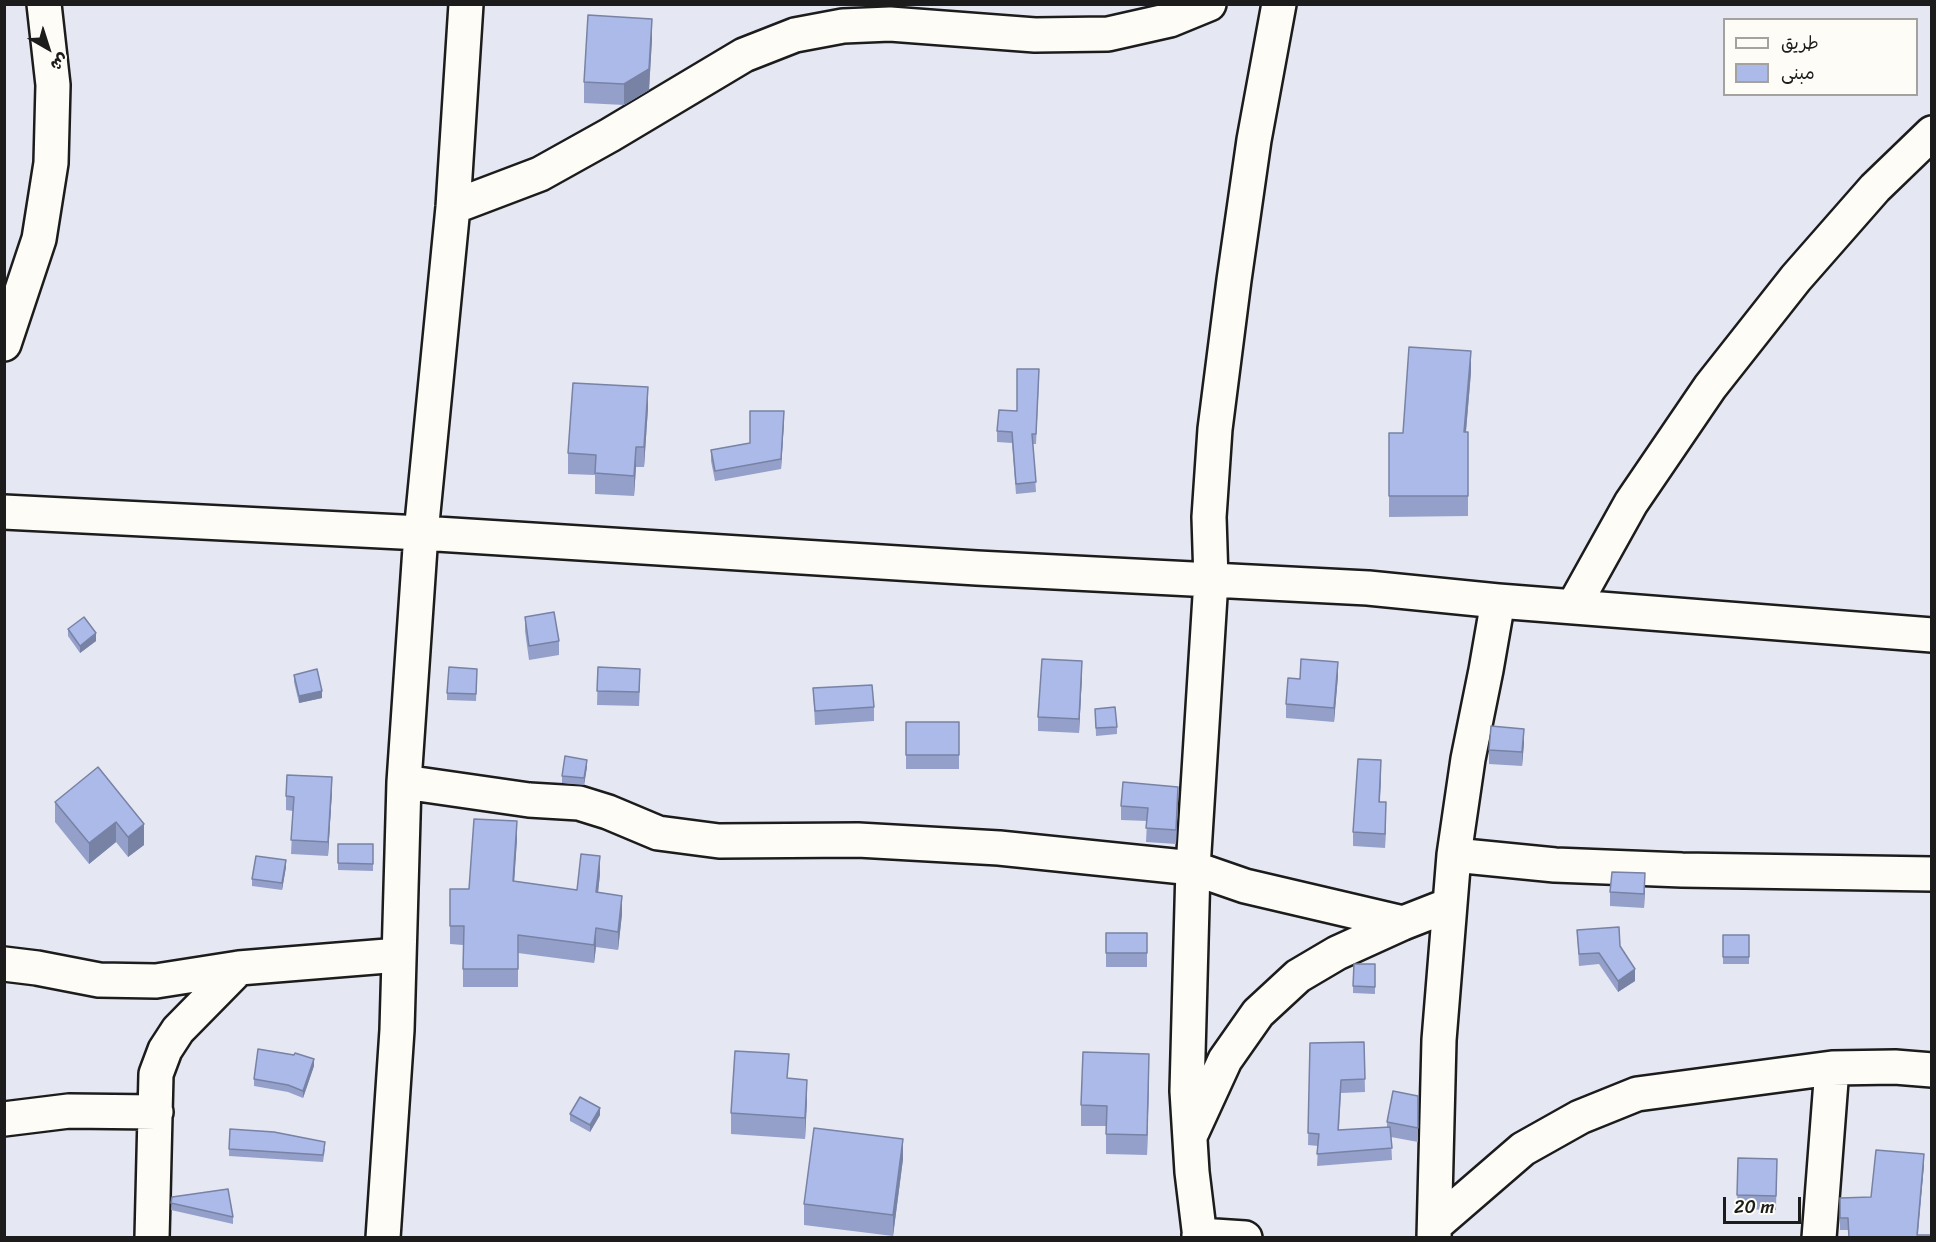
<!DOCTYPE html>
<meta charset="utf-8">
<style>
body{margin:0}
#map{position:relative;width:1936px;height:1242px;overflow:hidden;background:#e5e8f3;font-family:Sriracha,"Playpen Sans Arabic",sans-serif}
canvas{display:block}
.frame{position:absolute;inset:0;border:6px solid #1c1c1c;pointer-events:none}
.legend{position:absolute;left:1723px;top:18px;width:195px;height:78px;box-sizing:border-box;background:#fdfcf7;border:2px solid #a3a29f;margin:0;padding:8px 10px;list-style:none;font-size:18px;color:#1c1c1c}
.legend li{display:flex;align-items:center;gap:12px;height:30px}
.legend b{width:30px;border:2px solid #a3a29f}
.north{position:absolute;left:18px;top:18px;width:60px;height:60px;-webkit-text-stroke:4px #fdfcf7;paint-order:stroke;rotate:141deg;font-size:16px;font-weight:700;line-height:24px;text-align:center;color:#1c1c1c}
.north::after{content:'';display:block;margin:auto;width:21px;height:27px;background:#1c1c1c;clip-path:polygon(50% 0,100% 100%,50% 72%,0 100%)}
.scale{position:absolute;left:1723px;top:1197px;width:78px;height:27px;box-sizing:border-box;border:3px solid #1c1c1c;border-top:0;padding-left:8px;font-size:18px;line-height:21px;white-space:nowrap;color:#1c1c1c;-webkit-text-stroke:4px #fdfcf7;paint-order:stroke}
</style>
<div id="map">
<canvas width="1936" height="1242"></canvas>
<div class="frame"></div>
<ul class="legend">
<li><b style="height:8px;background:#fdfcf7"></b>طريق</li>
<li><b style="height:16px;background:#acbaea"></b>مبنى</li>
</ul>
<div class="north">ش</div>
<div class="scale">20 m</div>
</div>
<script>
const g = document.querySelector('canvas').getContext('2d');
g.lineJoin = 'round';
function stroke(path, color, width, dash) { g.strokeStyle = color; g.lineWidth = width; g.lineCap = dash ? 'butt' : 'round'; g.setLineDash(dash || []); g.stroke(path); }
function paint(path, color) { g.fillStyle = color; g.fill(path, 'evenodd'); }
const minor = new Path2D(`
 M453,207l87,-33 70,-39 134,-80 51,-20 48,-9 47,-2 145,11 73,-1 62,-14 39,-16
 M4,344l35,-105 12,-76 2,-78 -9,-81
 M4,512l417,21 556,35 391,20 130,13 434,34
 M1573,607l58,-104 79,-116 86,-109 79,-90 57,-55
 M404,782l125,18 50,3 29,9 50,21 61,8 139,-1 141,8 194,20 52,18 158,37
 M1454,855l101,10 127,5 250,4
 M4,964l33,4 62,12 57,1 83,-13 160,-13
 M4,1119l65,-8 87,1
 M1191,1134l34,-74 33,-47 40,-37 39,-23 66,-30 46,-18
 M1435,1225l88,-76 57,-32 57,-23 195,-26 63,-1 37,3
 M1199,1235l46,3
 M152,1238l4,-164 9,-24 13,-20 61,-62
 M383,1238l14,-208 7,-248 17,-249 32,-326 13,-203
 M1200,1238l-8,-66 -5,-81 6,-223 18,-288 -2,-63 6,-88 19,-149 20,-140 25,-136
 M1434,1238l5,-198 15,-185 14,-96 18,-89 12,-69
 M1819,1238l13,-170`);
const wall = new Path2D(`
 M652,39l-3,51 -25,15 -40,-2v-21z
 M1471,372l-5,60h2v84l-79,1v-84h14z
 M1039,380l-3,64h-3l3,48 -20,2 -4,-51 -15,-1v-11l20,-20z
 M648,408l-4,59h-8l-2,29 -39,-2v-19l-27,-1v-21z
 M784,421l-3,48 -66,12 -4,-20v-11l39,-7z
 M525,617l34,24v14l-30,5 -4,-29z
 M68,629l28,12 -16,12 -12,-17z
 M598,667l42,16 -1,23 -42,-1z
 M294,675l28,23 -23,5 -5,-21z
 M1082,675l-3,58 -41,-2v-14z
 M477,676l-1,25 -29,-1v-7z
 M1338,676l-4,46 -48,-4v-14l14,-25z
 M813,688l61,19v14l-59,4z
 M1095,709l22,18v7l-21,2z
 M906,722h53v47h-53z
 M1524,743l-2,23 -33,-2v-14z
 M98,767l46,78 -16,12 -12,-15 -27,22 -34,-42v-20z
 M587,767l-3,18 -22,-2v-7z
 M1381,774l-1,28 6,14 -1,32 -32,-2v-14z
 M332,791l-4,65 -37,-2 2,-43 -7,-1v-14z
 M1178,801l-2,43 -30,-2 1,-21 -26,-1v-14z
 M517,839l-3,42 63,9 23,-16 -2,19 24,21 -4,36 -22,-3 -2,16 -76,-10v34h-55v-42l-13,-1v-55h19z
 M338,844h35v27l-35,-1z
 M286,867l-4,23 -30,-4v-7z
 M1645,887l-1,21 -34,-2v-14z
 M1577,930l43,16 15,35 -17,11 -19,-28 -20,2z
 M1106,933h41v34h-41z
 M1723,935h26v29h-26z
 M1375,964v30l-22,-1v-7z
 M1364,1042l1,50 -24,1 -2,37 48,-3v-5l31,-26v46l-27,-5 1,23 -75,6 1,-20 -10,-1 2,-102z
 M314,1066l-11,32 -15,-6 -34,-6v-7z
 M1149,1075l-2,80 -41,-1v-28h-25v-21z
 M789,1078l18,22 -2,39 -74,-5v-21z
 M570,1114l30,1 -10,17 -20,-11z
 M229,1149h96l-2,13 -94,-6z
 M1738,1158l39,1 -1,51 -39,-1z
 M903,1159l-10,77 -89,-11v-21z
 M1924,1165l-6,70 14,3 -84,-8h-8v-32l31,-1z
 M172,1197l61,20v7l-62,-14z`);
const shadedWall = new Path2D(`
 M652,19v20l-3,51 -25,15v-21z
 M1471,351v21l-7,81v-21z
 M648,387v21l-4,59v-20z
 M784,411v10l-3,48v-10z
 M636,447v20l-2,29v-20z
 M96,633v8l-16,12v-7z
 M1082,661v14l-3,58v-14z
 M1338,662v14l-4,46v-14z
 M322,691v7l-23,5v-7z
 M1524,729v14l-2,23v-14z
 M587,760v7l-3,18v-7z
 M1381,760v14l-2,42v-14z
 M332,777v14l-4,65v-14z
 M1178,787v14l-2,43v-14z
 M1386,802v14l-1,32v-14z
 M517,821v18l-4,61v-19z
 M116,822v20l-27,22v-21z
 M144,824v21l-16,12v-20z
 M600,856v18l-4,37v-19z
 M286,860v7l-4,23v-7z
 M1645,873v14l-1,21v-14z
 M622,896v18l-4,36v-18z
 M596,928v19l-2,16v-18z
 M1635,969v12l-17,11v-11z
 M1149,1054v21l-2,80v-20z
 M314,1059v7l-11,32v-7z
 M807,1080v20l-2,39v-21z
 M600,1108v7l-10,17v-7z
 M903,1139v20l-10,77v-21z
 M1924,1154v11l-7,73z`);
const building = new Path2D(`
 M588,15l64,4 -3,50 -25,15 -40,-2z
 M1409,347l62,4 -7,81h4v64h-79v-63h14z
 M1017,369h22l-3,65h-4l4,48 -20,2 -4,-52 -15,-1 2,-21 18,1z
 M573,383l75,4 -4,60h-8l-2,29 -39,-3 1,-18 -28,-2z
 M750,411h34l-3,48 -66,12 -4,-21 39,-7z
 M554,612l5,29 -30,5 -4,-29z
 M84,617l12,16 -16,13 -12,-17z
 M1042,659l40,2 -3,58 -41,-2z
 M1301,659l37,3 -4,46 -48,-4 2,-26 12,1z
 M449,667l28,2 -1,25 -29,-1z
 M598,667l42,2 -1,23 -42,-1z
 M317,669l5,22 -23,5 -5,-21z
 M872,685l2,22 -59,4 -2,-23z
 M1115,707l2,20 -21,1 -1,-19z
 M906,722h53v33h-53z
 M1491,726l33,3 -2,23 -33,-2z
 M565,756l22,4 -3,18 -22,-2z
 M1358,759l23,1 -2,42h7l-1,32 -32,-2z
 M98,767l46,57 -16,13 -12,-15 -27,21 -34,-41z
 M287,775l45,2 -4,65 -37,-2 3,-43 -8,-1z
 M1123,782l55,5 -2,43 -30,-2 2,-20 -27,-2z
 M474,819l43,2 -4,60 64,9 4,-36 19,2 -4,36 26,4 -4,36 -22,-4 -2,17 -76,-10v34h-55l1,-43h-14v-37h19z
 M338,844h35v20l-35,-1z
 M256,856l30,4 -4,23 -30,-4z
 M1612,872l33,1 -1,21 -34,-2z
 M1619,927l1,19 15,23 -17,12 -19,-28 -20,1 -2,-24z
 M1106,933h41v20h-41z
 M1723,935h26v22h-26z
 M1354,964h21v23l-22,-1z
 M1364,1042l1,37 -24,1 -3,50 52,-3 2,21 -75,6 2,-20 -11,-1 2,-90z
 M258,1049l36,6 1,-2 19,6 -11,32 -15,-6 -34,-6z
 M735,1051l54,3 -2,24 20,2 -2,38 -74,-5z
 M1083,1052l66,2 -2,81 -41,-1 1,-28 -26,-1z
 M1393,1091l25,5v32l-31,-6z
 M580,1097l20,11 -10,17 -20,-11z
 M814,1128l89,11 -10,76 -89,-11z
 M230,1129l44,3 51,10 -2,13 -94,-6z
 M1876,1150l48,4 -7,81h15v3h-83l-1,-20h-8v-20l31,-1z
 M1738,1158l39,1 -1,37 -39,-1z
 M228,1189l5,28 -62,-14 1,-6z`);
stroke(minor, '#1c1c1c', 38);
stroke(minor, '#fdfcf7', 33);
paint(wall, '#94a0c9');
paint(shadedWall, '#7882a4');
paint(building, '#acbaea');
stroke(building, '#7882a4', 1.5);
</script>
